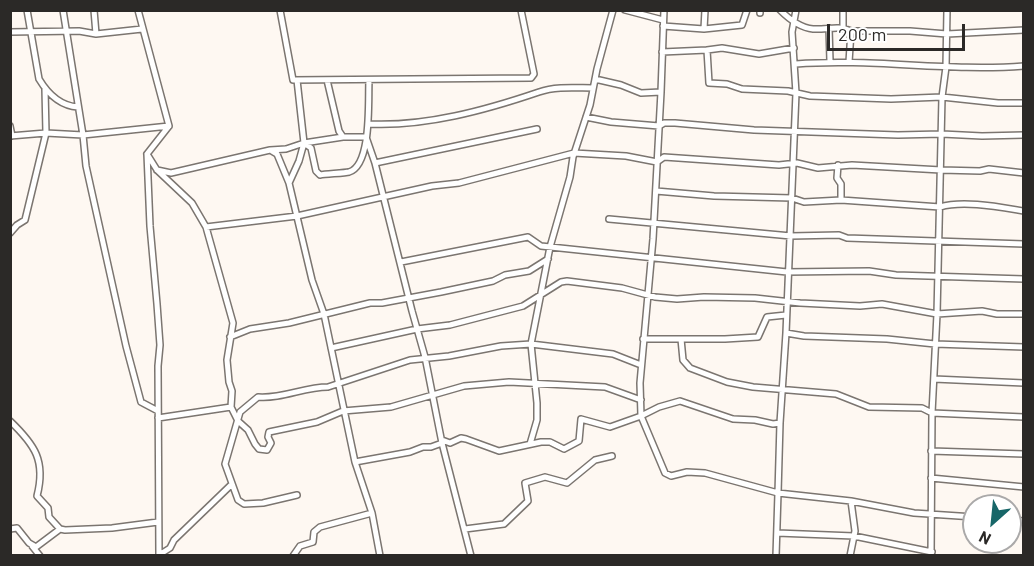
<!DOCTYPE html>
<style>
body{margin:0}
#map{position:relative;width:1034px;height:566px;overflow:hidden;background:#fef8f2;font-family:Barlow,sans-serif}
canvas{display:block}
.frame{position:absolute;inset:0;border:12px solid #2b2927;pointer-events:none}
.north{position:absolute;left:962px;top:494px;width:60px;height:60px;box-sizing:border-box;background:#fff;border:2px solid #aaa9a9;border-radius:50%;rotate:207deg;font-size:16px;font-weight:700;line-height:24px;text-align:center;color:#2b2927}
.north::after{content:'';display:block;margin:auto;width:21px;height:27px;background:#176668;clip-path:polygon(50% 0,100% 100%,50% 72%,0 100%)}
.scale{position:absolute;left:827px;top:24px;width:138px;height:27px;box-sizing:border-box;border:3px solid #2b2927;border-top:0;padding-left:8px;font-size:18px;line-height:21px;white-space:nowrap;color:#2b2927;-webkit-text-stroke:4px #fff;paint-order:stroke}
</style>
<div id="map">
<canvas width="1034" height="566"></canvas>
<div class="frame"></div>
<div class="north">N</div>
<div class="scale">200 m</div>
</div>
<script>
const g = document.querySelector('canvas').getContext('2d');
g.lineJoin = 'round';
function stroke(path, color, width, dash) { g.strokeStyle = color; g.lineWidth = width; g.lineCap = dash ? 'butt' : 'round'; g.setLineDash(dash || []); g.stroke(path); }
const minor = new Path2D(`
 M27,10l12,69c9,15 22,27 39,28
 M63,10l20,125 3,31 40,180 15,56 17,9
 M94,10l2,24
 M138,10l31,116 -22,28 3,72 7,78 3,41 -2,21 1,190
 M280,10l13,70 238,-2 3,-4 -13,-64
 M625,10l38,10
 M780,10c9,9 21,18 33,19 14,1 25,-4 38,2h59l37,3 77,-4
 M796,10l-4,22 4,61 -10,240 18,3 83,3 48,5 89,3
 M760,13v-3
 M663,26l41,3 38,-4 5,-15
 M843,27v-17
 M829,28l1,33
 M704,29l1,-19
 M10,32l69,-1 17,3 46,-5
 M707,50l15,-2 37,6 35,-6
 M662,52l45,-2 2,33 18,1 15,5 46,2 22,5 81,3 51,-2 56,6h26
 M849,62l2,-31
 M796,64c76,-6 151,8 228,2
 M595,79l26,6 20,8 20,-1 3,-82
 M297,80l7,63 -5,18 -10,22 23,97 12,34 31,148
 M327,80l12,51 4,6h23l9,26 37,148 13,46 17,86 29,113
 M661,92l-8,147 -13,144 1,33 24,57 6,3 16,-4 18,1 73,20 -2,63
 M586,117l25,5 48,4 5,-3h11l79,7 144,5 44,-1 40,2 42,-1
 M368,124c57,3 118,-14 171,-32 17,-6 37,-4 54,-4
 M10,126l2,10
 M10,136l36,-3 37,2 86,-9
 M304,143l7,5 5,23 4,4c6,-1 25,-2 29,-3 23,-7 19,-71 20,-92
 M272,151l5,3 12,29
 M147,154l10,16 35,33 14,24 27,96 -6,37 2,22 3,9 -1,16 7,14 10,9 7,14 4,5 8,1 4,-7 -3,-6 1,-5 48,-10 26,-11 48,-4 73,-21 45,-4 96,5 36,13
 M375,163l162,-34
 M838,165l-1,13 4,6v16
 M157,170l14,3 99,-23 16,-1 18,-6 39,-6
 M656,191l58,5 78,2 12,4 37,-2 99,7c23,-7 59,0 84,4
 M609,219l182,17 48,-1 8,3 177,6
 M206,227l91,-11 135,-30 27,-3 115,-30 52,3 31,6 7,-5 115,8 18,-2 21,5 34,-3 89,5 39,1 9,-2 35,4
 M10,233l7,-8 8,-5 21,-87 -1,-44
 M401,262l127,-25 13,9 246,26 82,-1 27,4 128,4
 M230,337l20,-8 39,-6 81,-20h12l59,-11 52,-11 12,-6 24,-4 19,-12
 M643,339h82l33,-2 9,-20 19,-2
 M681,339l2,21 7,8 37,14 26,5 83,7 33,13 53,1 10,5 92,4
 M331,348l86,-19 33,-4 73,-19 38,-24 6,-1 55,7 33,9 22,2 27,-2 51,1 45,5 60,3 22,-2 55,10 45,-3 15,3h27
 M934,379l90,4
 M158,418l73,-11
 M10,421c25,24 36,40 27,75l11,12 1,9 11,12
 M780,423l6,-90
 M442,440l8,3 11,-5 5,1 33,12 42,-9h9l14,7 15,-8 2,-22 29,8 31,-11 18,-9 21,-6 53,18 22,1 18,4 7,-1 -2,70 73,8 63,12 60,4
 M530,444l7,-24v-17l-6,-59 19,-97 20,-70 3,-20 17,-52 7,-36 16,-59
 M931,451l93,3
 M931,478l93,9
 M297,495l-34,8 -19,1 -6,-4 -13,-36 15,-52 18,-15c24,2 46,-10 70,-10l82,-27 39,-4 52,-10 30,-2 82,10 28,11
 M372,513l8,43
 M1010,520l14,1
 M10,529l7,-1 12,15 7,4 24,-18 5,1 47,-2 46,-6
 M465,529l39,-5 24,-23 -3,-18 20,-6 22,6 28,-23 17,-4
 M777,533l77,3 78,16
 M32,546l8,10
 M159,555l11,-7 4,-8 58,-56
 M293,556l7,-10 13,-4 1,-10 6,-5 52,-14 -17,-51 55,-10 13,-5h8l11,-4
 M850,556l5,-25 -4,-30
 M931,556l1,-143 5,-99 5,-217 4,-30 1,-57`);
stroke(minor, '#7b7570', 8);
stroke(minor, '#fff', 5);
</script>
